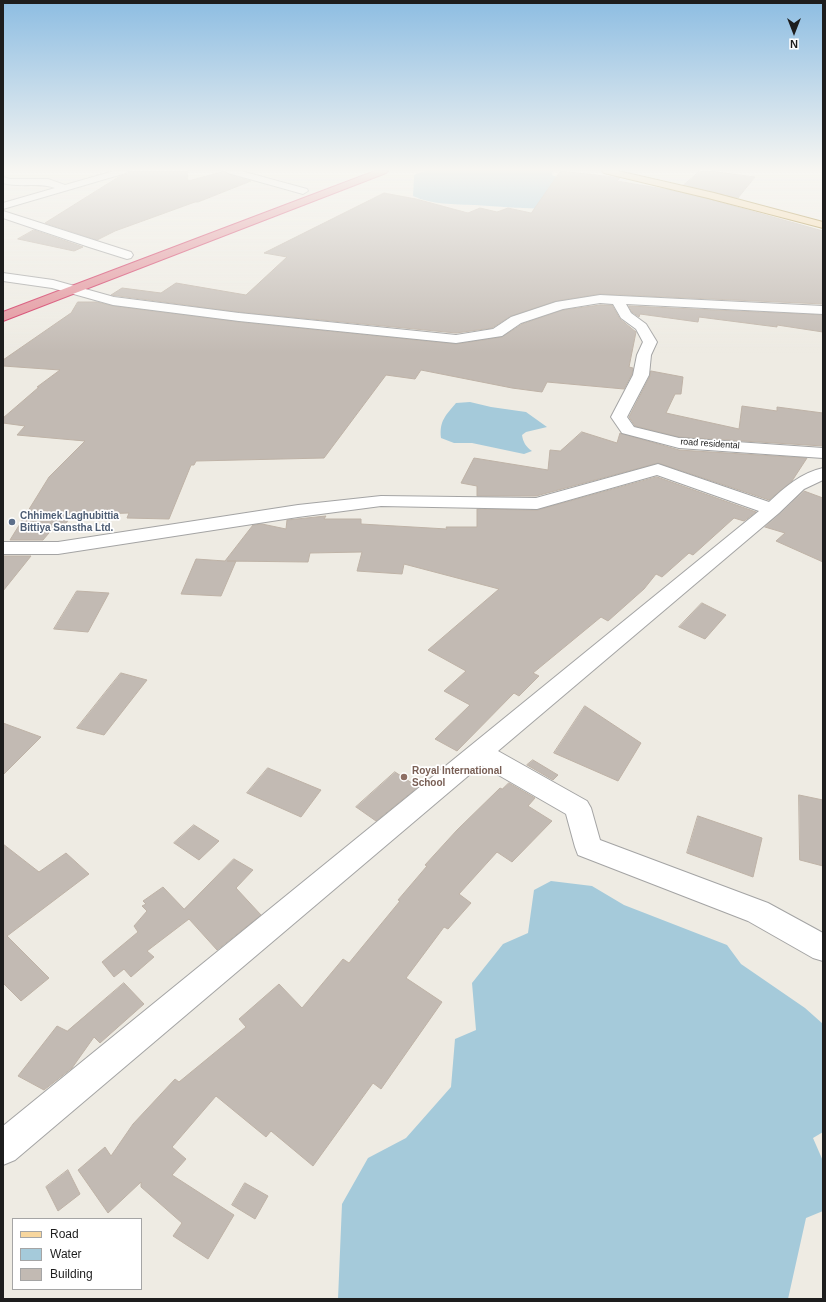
<!DOCTYPE html>
<style>
body{margin:0}
#map{position:relative;width:826px;height:1302px;overflow:hidden;background:#eeebe3;font-family:Helvetica,sans-serif}
canvas{display:block}
.frame{position:absolute;inset:0;border:4px solid #1d1d1d;pointer-events:none}
.legend{position:absolute;left:12px;top:1218px;width:130px;height:72px;box-sizing:border-box;background:#fff;border:1px solid #a5a5a5;margin:0;padding:5px 7px;list-style:none;font-size:12px;color:#1d1d1d}
.legend li{display:flex;align-items:center;gap:8px;height:20px}
.legend b{width:20px;border:1px solid #a5a5a5}
.north{position:absolute;left:774px;top:12px;width:40px;height:40px;-webkit-text-stroke:3px #fff;paint-order:stroke;rotate:180deg;font-size:11px;font-weight:700;line-height:16px;text-align:center;color:#1d1d1d}
.north::after{content:'';display:block;margin:auto;width:14px;height:18px;background:#1d1d1d;clip-path:polygon(50% 0,100% 100%,50% 72%,0 100%)}
</style>
<div id="map">
<canvas width="826" height="1302"></canvas>
<div class="frame"></div>
<ul class="legend">
<li><b style="height:5px;background:#f7d69e"></b>Road</li>
<li><b style="height:11px;background:#a5cada"></b>Water</li>
<li><b style="height:11px;background:#c2bab3"></b>Building</li>
</ul>
<div class="north">N</div>
</div>
<script>
const g = document.querySelector('canvas').getContext('2d');
g.lineJoin = 'round';
function paint(path, color) { g.fillStyle = color; g.fill(path, 'evenodd'); }
function stroke(path, color, width, dash) { g.strokeStyle = color; g.lineWidth = width; g.lineCap = dash ? 'butt' : 'round'; g.setLineDash(dash || []); g.stroke(path); }
function write(font, color, halo, rows, align = 'center') {
  g.font = font + ' Helvetica,sans-serif'; g.lineWidth = 3.5; g.setLineDash([]); g.textBaseline = 'middle'; g.strokeStyle = halo; g.fillStyle = color; for (const [text, x, y, turn = 0] of rows) {
    g.save(); g.translate(x, y); g.rotate((+turn || 0) * Math.PI / 180); g.textAlign = isNaN(turn) ? turn : align; if (halo) g.strokeText(text, 0, 0); g.fillText(text, 0, 0); g.restore();
  }
}
const water = new Path2D(`
 M424,171h129l-1,4 8,3 -12,31c-24,-1 -49,-2 -74,-4 -20,-1 -42,0 -61,-9l1,-21z
 M470,402l21,5 35,5 21,15 -21,5 -4,3c1,7 4,12 10,16l-8,3 -52,-11h-18l-13,-5c-2,-17 5,-23 15,-35z
 M551,881l41,5 32,19 103,40 14,19 64,44 18,16v108l-10,6 10,23v50l-17,7 -18,81h-450l4,-95 26,-46 38,-20 45,-51 4,-48 21,-9 -4,-47 31,-39 25,-11 6,-43z`);
const building = new Path2D(`
 M130,171h57l1,10 37,-10 3,3 23,7 -53,21h-3l-80,29 -18,9 -52,-17 75,-47 7,-2z
 M561,171l52,6 7,1 -3,3 53,9 38,9 115,32v73l-223,-10 -44,7 -45,15 -19,12 -36,5 -217,-21 -128,-17 11,-7 39,5 15,-10 70,12 41,-38 -23,-4 120,-60 32,6 52,14 12,-5 17,4 11,-4 23,5z
 M700,171h10l45,6 -17,21 -54,-13z
 M34,230l49,17 -9,4 -56,-12z
 M78,302h19l16,4 126,16 217,22 46,-7 20,-13 41,-14 37,-5h12l8,14 16,13 -7,35 4,1 -1,6 -8,15 -77,-7 -5,10 -30,-4 -91,-18 -6,9 -29,-4 -62,83 -128,3 -2,4h-3l-22,54 -42,-1 2,-5 -58,2 -7,12h-10l-11,13h-33l39,-63 36,-36 -68,-6 8,-9 -22,-3v-5l36,-31h-2l23,-17 -57,-4v-6l68,-47z
 M629,306l194,9v17l-46,-7v2l-78,-10 -1,5 -58,-8 -1,3 -7,-5z
 M651,371l32,6 -2,17h-6l-9,19 73,16 3,-23 35,5v-4l46,6v33l-144,-9 -44,-11 -6,-9 21,-41z
 M582,432l35,11 3,-10 59,17 128,8 -15,23 -23,19 -111,-37 -122,33h-59v-10l-16,-3 13,-25 74,12 2,-20 10,1z
 M657,477l99,35 -12,9 -10,-3 -41,37 -4,-2 -27,24 -6,-3 -12,15 -36,32 -7,-4 -68,56 6,3 -20,20 -5,-3 -57,58 -22,-12 35,-34 -26,-14 22,-20 -38,-21 71,-61 -95,-25 -2,10 -45,-3 5,-19 -52,1 -2,9 -81,-1h9l-15,35 -40,-2 15,-35 29,2 28,-36 9,-1 24,5 1,-9 39,-4 -2,3h37v5l86,5 -1,-2h31v-18l60,1z
 M804,491l19,7v64l-47,-21 9,-8 -20,-6z
 M3,556h28l-28,35z
 M77,591l32,2 -21,39 -34,-3z
 M702,603l24,12 -21,24 -26,-12z
 M121,673l26,7 -43,55 -27,-7z
 M585,706l56,37 -23,38 -64,-28z
 M3,723l38,14 -38,38z
 M533,760l25,15 -5,5 -26,-15z
 M268,768l53,22 -20,27 -54,-24z
 M395,772l23,15 -42,34 -20,-14z
 M509,783l26,15 -7,8 24,15 -40,41 -15,-10 -38,42 12,9 -23,26 -4,-2 -38,51 36,24 -61,87 -8,-6 -60,83 -42,-35 -5,6 -50,-41 -44,51 14,12 -14,16 62,40 -26,44 -35,-23 9,-13 -41,-36v-5l-33,31 -30,-43 27,-23 6,9 22,-32 42,-45 4,3 67,-55 -7,-8 40,-35 23,24 41,-49 6,4 51,-62 -2,-1 29,-34 -2,-1 32,-35 43,-42 2,1z
 M799,795l24,5v66l-23,-6z
 M698,816l64,22 -9,39 -66,-24z
 M194,825l25,16 -20,19 -25,-17z
 M3,844l36,28 27,-19 23,21 -82,62 42,42 -28,23 -18,-18z
 M234,859l19,11 -17,18 25,27 -44,35 -28,-31 -42,32 7,6 -23,20 -7,-8 -10,8 -12,-15 36,-30 -4,-6 13,-15 -5,-5 4,-2 -3,-3 20,-14 21,22z
 M124,983l20,21 -44,39 -6,-6 -22,31 -28,22 -26,-14 39,-50 10,5z
 M68,1170l12,24 -22,17 -12,-24z
 M245,1183l23,13 -13,23 -23,-14z`);
const minor = new Path2D(`
 M114,171h14l-2,2 -123,36v-6l52,-15c-17,-6 -35,0 -52,-5v-6l7,2h38l17,6z
 M226,171h15l66,18 1,2 -5,3 -75,-21z
 M3,211l128,41 2,3 -2,3 -4,1 -38,-12 -86,-29z
 M3,273l50,7 61,17 125,16 217,22 37,-6 18,-12 45,-15 44,-7 223,11v8l-197,-10 5,9 15,11 11,18 -6,13 -2,20 -22,42 7,10 45,11 144,10v10l-144,-10 -57,-15 -11,-16 22,-42 4,-20 6,-13 -7,-13 -15,-11 -8,-14 -13,-1 -37,6 -42,14 -19,13 -46,7 -217,-22 -126,-16 -61,-17 -49,-7z
 M658,464l111,38c16,-15 32,-29 54,-34v12l-19,9 -25,24 -281,238 89,50 4,7 9,32 168,63 55,30v28l-10,-3 -65,-37 -170,-66 -3,-8 -9,-33 -85,-49 -466,395 -12,5v-39l756,-615 -102,-36 -120,34 -156,-3 -83,11 -240,37h-55v-12h55l240,-37 83,-9 155,2z`);
const major = new Path2D(`
 M602,171h16l96,22 109,29v6l-115,-30 -104,-25z`);
const highway = new Path2D(`
 M375,171h13l-2,2 -383,148v-9z`);
const markers = [
 [12,522,4,"#5c6f8a"],
 [404,777,4,"#8d6e63"]
];
const farStreetnames = [
 ["road residental",710,444,4]
];
const serviceNames = [
 ["Chhimek Laghubittia",20,516],
 ["Bittiya Sanstha Ltd.",20,528]
];
const educationNames = [
 ["Royal International",412,771],
 ["School",412,783]
];
paint(water, '#a5cada');
paint(building, '#c2bab3');
stroke(building, '#beb2a6', 1);
stroke(minor, '#a4a4a4', 2);
stroke(major, '#8f6a07', 2);
stroke(highway, '#d02c5a', 2);
paint(minor, '#fff');
paint(major, '#f7d69e');
paint(highway, '#e28e98');
const sky = g.createLinearGradient(0, 0, 0, 353);
sky.addColorStop(0, '#8dbde2');
sky.addColorStop(0.48, '#f7f6f2');
sky.addColorStop(1, '#f7f6f200');
g.fillStyle = sky;
g.fillRect(0, 0, 826, 353);
for (const [x, y, r, color] of markers) { const dot = new Path2D(); dot.arc(x, y, r, 0, 2 * Math.PI); g.fillStyle = color; g.fill(dot); stroke(dot, '#fff', 1.5); }
write('9px', '#1d1d1d', '#fff', farStreetnames);
write('bold 10px', '#4e5e75', '#fff', serviceNames, 'left');
write('bold 10px', '#785e54', '#fff', educationNames, 'left');
</script>
